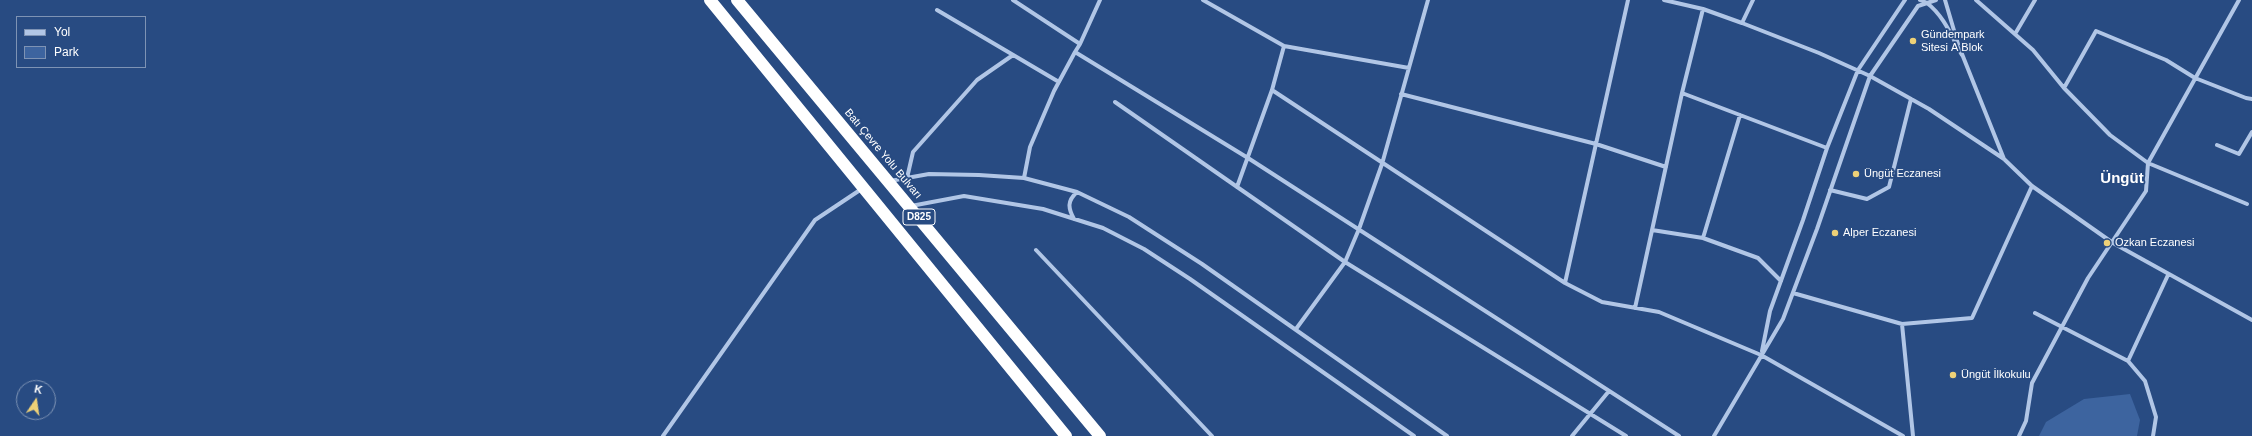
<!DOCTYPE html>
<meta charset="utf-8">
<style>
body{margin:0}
#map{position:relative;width:2252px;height:436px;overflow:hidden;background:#284b82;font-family:Arial,sans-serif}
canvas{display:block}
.legend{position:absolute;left:16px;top:16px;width:130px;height:52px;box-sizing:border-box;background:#284b82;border:1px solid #7e93b4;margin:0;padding:5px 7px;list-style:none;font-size:12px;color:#fff}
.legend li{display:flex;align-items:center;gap:8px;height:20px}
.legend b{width:20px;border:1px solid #7e93b4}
.north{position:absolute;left:16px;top:380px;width:40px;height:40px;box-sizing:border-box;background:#284b82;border:1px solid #7e93b4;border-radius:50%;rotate:13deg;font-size:11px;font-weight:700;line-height:16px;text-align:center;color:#fff}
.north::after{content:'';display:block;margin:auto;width:14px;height:18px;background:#eed177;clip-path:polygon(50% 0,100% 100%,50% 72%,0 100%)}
</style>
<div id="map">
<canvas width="2252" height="436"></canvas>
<ul class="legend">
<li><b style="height:5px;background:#b1c6e6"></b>Yol</li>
<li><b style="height:11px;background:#3d649f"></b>Park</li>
</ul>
<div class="north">K</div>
</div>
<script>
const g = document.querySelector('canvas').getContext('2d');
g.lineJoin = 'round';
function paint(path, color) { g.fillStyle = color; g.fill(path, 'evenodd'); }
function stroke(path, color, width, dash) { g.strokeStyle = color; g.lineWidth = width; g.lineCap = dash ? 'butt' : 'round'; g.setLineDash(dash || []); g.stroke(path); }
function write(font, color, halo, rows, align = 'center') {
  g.font = font + ' Arial,sans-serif'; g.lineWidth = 3.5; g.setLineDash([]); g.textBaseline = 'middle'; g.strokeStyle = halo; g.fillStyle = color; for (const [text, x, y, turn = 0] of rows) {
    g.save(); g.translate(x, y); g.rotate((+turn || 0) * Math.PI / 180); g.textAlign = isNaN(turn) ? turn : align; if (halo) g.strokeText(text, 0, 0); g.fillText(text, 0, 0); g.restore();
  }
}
const green = new Path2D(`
 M2130,394l10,26 -3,16h-98l7,-14 38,-23z`);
const street = new Path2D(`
 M1013,0l67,44 -5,8 173,106 431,278
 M1203,0l81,46 125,22
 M1664,0l39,9 39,14 77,30 51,23 59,33 75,50 28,27 81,57 139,77
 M1920,0l7,3 9,-3
 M1945,0l13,44
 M1976,0l57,50 31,38 46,47 38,28 99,41
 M937,10l122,72
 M1742,23l11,-23
 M2015,34l20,-34
 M1080,44l20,-44
 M1962,54l42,105
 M2064,88l32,-57 70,29 29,18 51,20 6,1
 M1272,90l293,193 37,19 57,10 102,43 142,81
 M1682,93l145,55
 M1401,94l195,50 70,23
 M1115,102l230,160 281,174
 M2217,145l22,9 13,-22
 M907,178l6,-26 64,-72 36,-25
 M1024,178l6,-31 24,-56 21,-39
 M890,181l39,-7 50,1 45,3 53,14 52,25 73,47 245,172
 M1237,187l35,-97 12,-44
 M1830,190l37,9 22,-12 22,-88
 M911,206l53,-10 79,13 60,19 41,21 46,30 224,157
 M1074,219c-6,-11 -7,-18 3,-27
 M1652,230l51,8 55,20 23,23
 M1703,238l37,-123
 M1036,250l176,186
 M1565,283l63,-283
 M1793,293l109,31 70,-6 60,-132
 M1635,308l47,-215 21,-84
 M2035,313l93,48 17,20 11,36 -3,19
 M1902,324l11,112
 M1296,329l49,-67 14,-33 23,-65 46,-164
 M1762,351l8,-40 33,-91 24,-72 31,-78 47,-70
 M2128,361l40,-86
 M663,436l152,-216 48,-32
 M1572,436l37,-45
 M1714,436l69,-117 34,-90 53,-153 48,-70 9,-3c17,13 25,34 35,52
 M2019,436l7,-15 6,-38 56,-105 58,-87 2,-28 91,-163`);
const highway = new Path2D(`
 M710,0l356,436
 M737,0l363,436`);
const markers = [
 [1913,41,4,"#eed177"],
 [1856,174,4,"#eed177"],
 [1835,233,4,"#eed177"],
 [2107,243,4,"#eed177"],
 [1953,375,4,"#eed177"]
];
const shields = [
 [919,217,32]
];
const shieldNames = [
 ["D825",919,217]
];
const poiNames = [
 ["Gündempark",1921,35],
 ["Sitesi A Blok",1921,48],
 ["Üngüt Eczanesi",1864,174],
 ["Alper Eczanesi",1843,233],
 ["Ozkan Eczanesi",2115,243],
 ["Üngüt İlkokulu",1961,375]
];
const streetNames = [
 ["Batı Çevre Yolu Bulvarı",883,154,50]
];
const districtNames = [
 ["Üngüt",2122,179]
];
paint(green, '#3d649f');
stroke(street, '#b1c6e6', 4);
stroke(highway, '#fff', 12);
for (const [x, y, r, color] of markers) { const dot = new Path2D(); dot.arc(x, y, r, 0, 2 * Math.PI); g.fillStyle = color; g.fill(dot); stroke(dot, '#284b82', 1.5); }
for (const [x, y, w] of shields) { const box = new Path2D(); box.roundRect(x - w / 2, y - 8, w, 16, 3); g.fillStyle = '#284b82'; g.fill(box); stroke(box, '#fff', 1); }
write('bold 10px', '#fff', null, shieldNames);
write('11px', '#fff', '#284b82', poiNames, 'left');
write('11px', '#fff', '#284b82', streetNames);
write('bold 15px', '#fff', '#284b82', districtNames);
</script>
